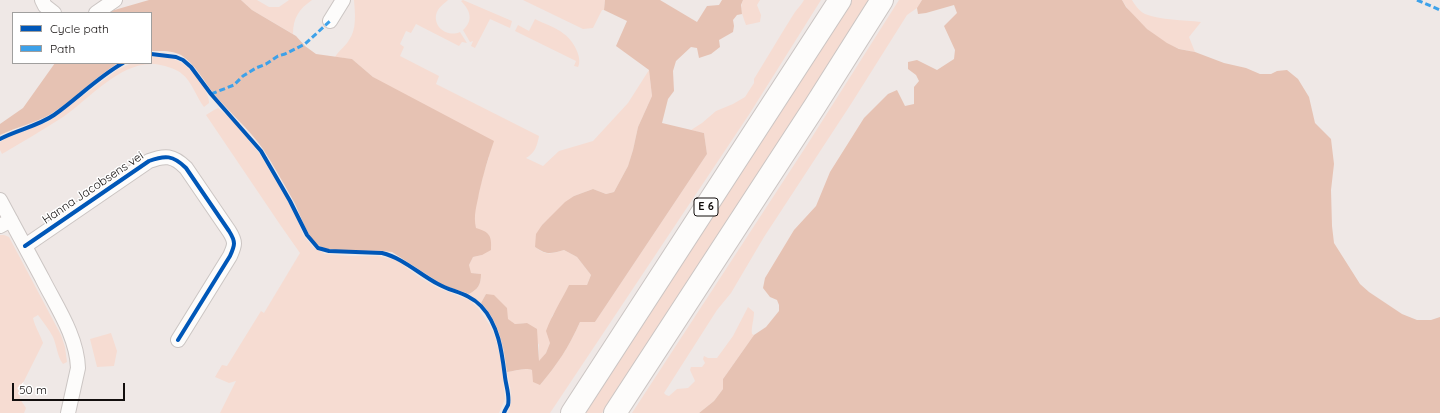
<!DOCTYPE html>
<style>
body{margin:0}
#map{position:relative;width:1440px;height:413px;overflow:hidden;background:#efe8e6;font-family:Quicksand,sans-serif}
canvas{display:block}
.legend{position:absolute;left:12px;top:12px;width:140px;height:52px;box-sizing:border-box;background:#fff;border:1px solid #a09f9e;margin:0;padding:5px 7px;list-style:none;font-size:12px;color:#120e0d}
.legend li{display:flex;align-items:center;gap:8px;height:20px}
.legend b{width:20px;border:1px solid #a09f9e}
.scale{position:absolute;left:12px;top:383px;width:113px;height:18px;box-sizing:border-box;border:2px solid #120e0d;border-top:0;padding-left:5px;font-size:12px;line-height:14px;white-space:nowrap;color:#120e0d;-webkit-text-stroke:3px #fff;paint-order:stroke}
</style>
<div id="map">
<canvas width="1440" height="413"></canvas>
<ul class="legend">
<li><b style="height:5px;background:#0057b8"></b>Cycle path</li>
<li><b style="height:5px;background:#3da1e9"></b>Path</li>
</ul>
<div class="scale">50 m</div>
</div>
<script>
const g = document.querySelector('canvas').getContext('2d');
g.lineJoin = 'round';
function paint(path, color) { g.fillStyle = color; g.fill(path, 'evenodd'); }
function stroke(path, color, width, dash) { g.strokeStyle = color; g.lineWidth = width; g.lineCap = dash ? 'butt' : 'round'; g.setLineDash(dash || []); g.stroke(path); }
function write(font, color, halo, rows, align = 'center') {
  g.font = font + ' Quicksand,sans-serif'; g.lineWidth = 3; g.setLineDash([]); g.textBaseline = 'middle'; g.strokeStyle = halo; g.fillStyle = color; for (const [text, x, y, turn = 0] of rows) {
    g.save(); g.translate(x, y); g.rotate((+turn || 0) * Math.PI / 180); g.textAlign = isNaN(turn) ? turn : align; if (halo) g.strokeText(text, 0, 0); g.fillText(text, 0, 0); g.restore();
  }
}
const green = new Path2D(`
 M241,0h16l12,7h10l10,-7h23c-13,9 -19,18 -19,34l-41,-24z
 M354,0h94c-5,5 -10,7 -12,15 -2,14 13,22 24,17l7,11 -5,-1 -3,4 -43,-22 -5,9 -5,-2 -6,13 4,3 -4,9 39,20 -3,8 103,52c-2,10 -4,17 -13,22l17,8 16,-15 34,-10 35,-38 21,-33 3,26 -14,31 -5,23 -5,16 -14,26 -8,2 -13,-5 -19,7 -32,29 -7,22c12,9 15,7 29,3l13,7 14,18 -4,10 -18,1 -11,22 -6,8 -2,27 -4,10 -7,9v-17l-12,-22 -12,1 -8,-5 -21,-25 -5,9 -12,-9c9,-5 12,-9 12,-20l-11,-1 -1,-8 4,-8 9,-2 -8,-34 1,-13 8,-33 6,-18 -116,-80 -21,-18 -17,-2c5,-8 10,-10 14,-17 8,-11 6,-27 5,-40z
 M463,0l49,21 -2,7 -20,-9 -15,29 -4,-2 2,-5 -3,1 -7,-12c11,-10 7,-20 -2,-29z
 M523,0h82l-1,10h-2l-9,18 -10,1z
 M743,0h17l-3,5 4,10 -1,7 -14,3c-3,-9 -7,-16 -3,-25z
 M804,0h17l-71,113 -200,300h-42c6,-13 2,-28 -1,-41 9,-1 18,-5 26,-2l7,15c17,-20 29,-38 40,-63h15l112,-168 -3,-21 -13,-3 11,-7 14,-12 17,-7 12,-7 9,-14v-4c14,-23 27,-45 41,-67 3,-4 7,-8 9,-12z
 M851,0h19l-74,116 -194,297h-19l205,-312z
 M899,0h23l-5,8 -10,7 -56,89 -87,133 -33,56 -14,17 -53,83 2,2 3,1 8,-7 11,-1 7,-7 -5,-11 1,-3h11l3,-4 -2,-4 1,-3 4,2h9l16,-22 15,-29 6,5c0,8 -3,15 -2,22l2,1 -31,44v10l-9,12 -15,12h-67l175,-268z
 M1122,0h10c3,5 7,11 13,14 15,6 39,6 56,8l-12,15 6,15c-5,-1 -10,-2 -15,-3 -22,-7 -47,-30 -58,-49z
 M535,19c9,5 21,8 29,15 9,6 19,24 14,33l-4,-1 2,-5 -61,-30 3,-6 11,6z
 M151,57c8,0 17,0 25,3 12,4 34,30 33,43l-5,4c-7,-9 -13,-27 -22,-33 -4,-4 -11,-6 -17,-8 -39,-12 -73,31 -102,51 -20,13 -41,25 -61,37l-2,-4v-8l8,-5 40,-15 69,-52 15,-7h19z
 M218,108l15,13 26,32 25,41 14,27 5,14 10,12 12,7 24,2h29l18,4 23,17 19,11 31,12 9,8 13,19 5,13 5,20 4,39 -6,14h-279l16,-32 -7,2 -14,-6 7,-12 5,1 34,-55 3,2 36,-60 -19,-27 -75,-111 8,-5z
 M0,235h4l5,2 52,98 4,12 2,15 -4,2c-6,-8 -6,-18 -10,-27 -4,-8 -10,-15 -15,-22l-5,3c2,9 7,16 10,25l-24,48 1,8 6,9 -2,5h-24z
 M111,333l6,18 -3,15 -17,1 -7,-28z`);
const forest = new Path2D(`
 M149,0h92l11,10 44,26 9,10 11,8 36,5 21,18 121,64c-6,17 -11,34 -15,52 -2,12 -6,22 -3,35 13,4 16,7 15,22l-9,5 -9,2 -4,8 2,8 10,1c0,11 -3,15 -12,20l-26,-9 -51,-33c-20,-4 -56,3 -72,-6 -12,-6 -20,-33 -26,-44 -10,-18 -20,-36 -31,-53 -14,-20 -33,-36 -49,-55 -10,-13 -19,-30 -33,-39 -9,-5 -21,-4 -30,-4v-38h-43l3,-2z
 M605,0h55l37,22 10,-16 12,-1 3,-5h21l-2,5 1,9 -5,1 -4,5 1,6 -1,6 -14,8 1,7 -9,7 -12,4 -2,-10 -6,-1 -15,14 -3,10 1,20 -6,8 -6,24 42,10 3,21 -112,168h-15c-11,25 -23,43 -40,63l-7,-3 -1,-12c-7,-3 -17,1 -25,2 -3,-25 -8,-51 -26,-69l5,-9 8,1 13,13 1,11 7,5 12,-1 10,6 2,32 7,-8 4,-10 -4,-12c6,-16 15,-30 23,-46h18l4,-10 -14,-18 -13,-7c-14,4 -17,5 -29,-3l1,-13 6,-9 23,-23 9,-6 19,-7 13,5 8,-2 14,-26 5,-16 5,-23 14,-31 -3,-26 -33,-24 11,-25 -23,-11z
 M922,0h200l4,7 21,22 20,14 12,6 16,3 29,11 22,5 14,6h11l6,-3 10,-1 11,9 11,18 6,26 16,16 3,25 -3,26 1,36 2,17 26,41 9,8 33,22 15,6h14l9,-3v96h-741l15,-12 9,-12v-10l31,-44 12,-8 13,-16v-6l-2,-5 -7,-3 -7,-9 2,-10 29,-48 22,-24 14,-34 34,-54 24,-24 9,-4 8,16 9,-2v-17l5,-6 -3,-6 -8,-6v-7l9,-2 20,10 17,-11 1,-9 -11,-24 13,-13 -3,-8 -28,8 -8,1 -1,-6z
 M55,63h63c-24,15 -43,36 -67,51 -16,9 -34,13 -51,21v-11l23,-16z`);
const street = new Path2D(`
 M42,0l3,6 9,7
 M96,13l19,-13
 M330,21l13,-21
 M0,200c14,26 28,52 42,78 14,28 35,58 36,90l-10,45
 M0,226l11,-6
 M25,246l124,-85c16,-6 24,-6 37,7l43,63c7,11 6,14 1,25l-52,84`);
const highway = new Path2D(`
 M572,413l268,-413
 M615,413l200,-307 67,-106`);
const quiet = new Path2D(`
 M1417,0l23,10
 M211,94l23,-9 9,-9 13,-8 10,-4 12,-8 7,-2 20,-10 25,-23`);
const cycleway = new Path2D(`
 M151,54l25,3 7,3 8,7 20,27 50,57 29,50 17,34 11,13 11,3 53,2c21,5 37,21 56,31 14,8 31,9 43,22 18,19 21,47 24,71 1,9 5,19 3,28 -1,2 -3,5 -4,8
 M0,139c17,-9 38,-13 54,-24 24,-17 44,-38 69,-52
 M25,246l124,-85c16,-6 24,-6 37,7l43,63c7,11 6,14 1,25l-52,84`);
const shields = [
 [706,207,24]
];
const shieldNames = [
 ["E 6",706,207]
];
const streetNames = [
 ["Hanna Jacobsens vei",93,188,-34]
];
paint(green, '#f6dcd2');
paint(forest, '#e6c2b3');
stroke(street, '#cbc5c3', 16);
stroke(highway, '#cbc5c3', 24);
stroke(street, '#fdfcfb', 14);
stroke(highway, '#fdfcfb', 22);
stroke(quiet, '#3da1e9', 3, [6, 3]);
stroke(cycleway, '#0057b8', 4);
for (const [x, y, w] of shields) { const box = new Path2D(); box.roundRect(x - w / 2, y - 9, w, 18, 3); g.fillStyle = '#fff'; g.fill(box); stroke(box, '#120e0d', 1); }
write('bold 11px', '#120e0d', null, shieldNames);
write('12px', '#120e0d', '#fff', streetNames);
</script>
